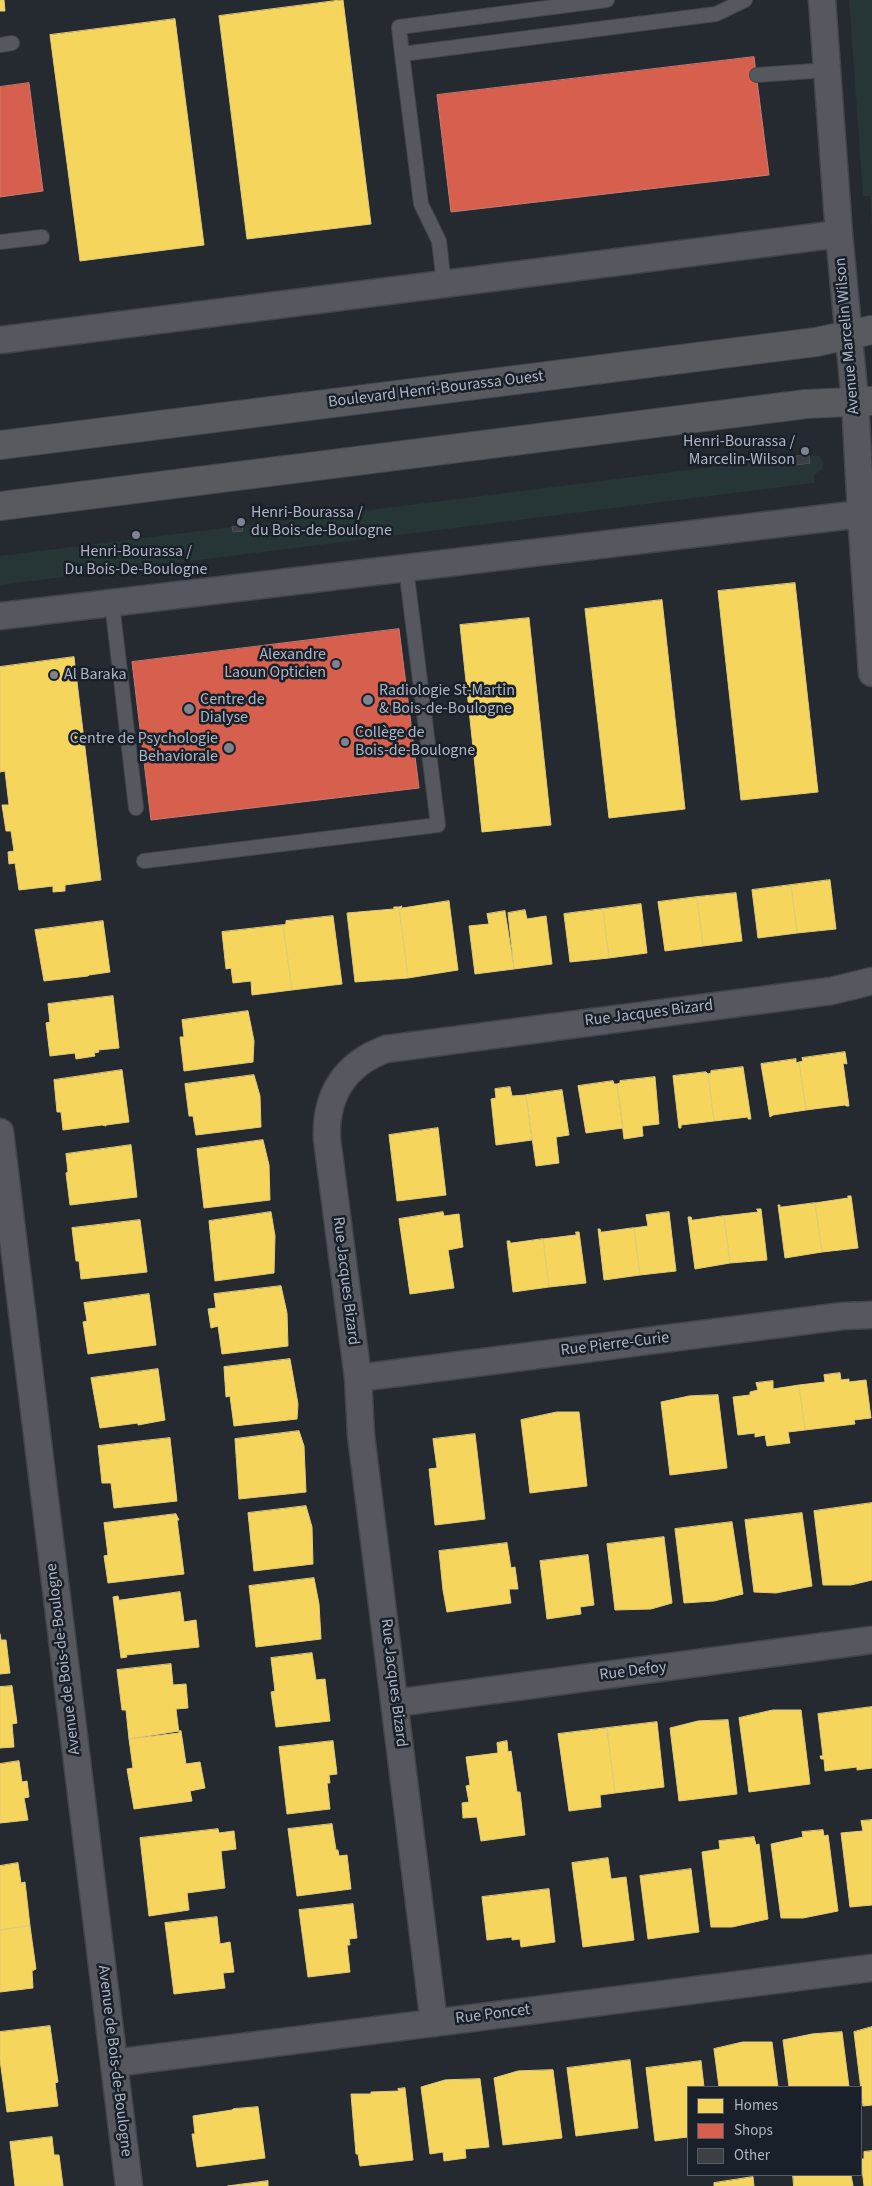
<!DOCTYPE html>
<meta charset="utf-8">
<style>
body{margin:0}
#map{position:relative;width:872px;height:2186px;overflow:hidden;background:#252a30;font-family:"Source Sans 3",sans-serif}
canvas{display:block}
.legend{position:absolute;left:687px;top:2086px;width:175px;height:90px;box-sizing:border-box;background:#1a2029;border:1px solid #555c66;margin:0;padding:6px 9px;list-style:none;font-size:15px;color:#aeb5c2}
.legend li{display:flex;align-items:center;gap:10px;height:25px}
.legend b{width:25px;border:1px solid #555c66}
</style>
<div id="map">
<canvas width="872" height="2186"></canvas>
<ul class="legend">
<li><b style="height:14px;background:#f6d55c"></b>Homes</li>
<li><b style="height:14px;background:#d6604d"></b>Shops</li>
<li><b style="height:14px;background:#3c4045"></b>Other</li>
</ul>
</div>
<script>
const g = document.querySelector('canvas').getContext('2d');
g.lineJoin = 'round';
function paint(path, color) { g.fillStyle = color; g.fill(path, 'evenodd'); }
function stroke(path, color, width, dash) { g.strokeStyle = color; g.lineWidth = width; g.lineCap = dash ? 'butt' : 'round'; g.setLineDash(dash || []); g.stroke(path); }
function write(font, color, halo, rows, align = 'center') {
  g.font = font + ' "Source Sans 3",sans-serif'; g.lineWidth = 5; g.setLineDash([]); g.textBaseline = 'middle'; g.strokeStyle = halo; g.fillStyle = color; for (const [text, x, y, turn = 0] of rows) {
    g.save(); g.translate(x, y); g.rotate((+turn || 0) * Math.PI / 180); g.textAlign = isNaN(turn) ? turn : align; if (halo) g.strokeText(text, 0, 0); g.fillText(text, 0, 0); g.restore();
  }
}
const green = new Path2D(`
 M849,0h23v228l-2,-32h-7z
 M809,455l11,1 4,8 -2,5 -8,6v8l-814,102v-29l232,-29 1,5 9,-1v-5l549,-69 1,8 18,-2z`);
const homes = new Path2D(`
 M0,0h4l1,11h-5z
 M343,0l28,224 -124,15 -28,-223z
 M175,19l29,226 -124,16 -30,-226z
 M795,583l23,209 -77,8 -23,-209z
 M662,600l23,209 -76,9 -24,-209z
 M529,618l22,207 -69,7 -22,-207z
 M74,657l27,223 -36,5v6l-12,1v-6l-34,4 -4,-27 -6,1 -1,-12 6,-1 -3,-20h-5l-4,-26h7l-4,-34 -5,1v-105z
 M830,880l6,49 -39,4 -6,-48z
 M791,885l6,48 -39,5 -6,-48z
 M736,893l6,48 -39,5 -6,-49z
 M697,897l6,49 -38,5 -7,-49z
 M449,901l9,69 -50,8 -9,-71 3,-1 -1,2z
 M641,904l6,49 -38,5 -6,-49z
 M394,907h5l9,71 -53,4 -8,-69 47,-4z
 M603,909l6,49 -39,4 -6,-48z
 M525,910l2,9 19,-3 6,48 -38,5 -6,-56z
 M505,911l9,58 -39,5 -6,-48 20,-2 -2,-10z
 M333,916l9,68 -50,6 -9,-65 3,-1v-3z
 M103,921l7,51 -21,3 -1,1 -44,5 -9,-51z
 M283,925l9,65 -40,5 -1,-14 -18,2 -2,-15 -5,1 -4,-37z
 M113,996l6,52 -21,2 1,2 -5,1 1,3 -19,3 -1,-6 -25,3 -4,-33 4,-1 -2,-18z
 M248,1011l6,30 -1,21 -69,9 -4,-34h4l-2,-17z
 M845,1052l2,12 -4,-1 6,43h-3l-1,-1 -39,5 -7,-48 4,-1 -1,-3z
 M796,1059v4l3,-1 7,48 -33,5 -3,2 -9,-53z
 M743,1067l8,52h-3v-2l-34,4 -6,-47 3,-1v-2z
 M122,1070l7,52 -23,3v1l-4,-1 -39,5 -2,-18h-4l-3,-32z
 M706,1072l2,2 6,47 -33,4v3h-2l-6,-52z
 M254,1075l6,21 1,31 -65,8 -3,-19h-4l-4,-32z
 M655,1077l4,47 -17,2 1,10 -19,3 -7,-55 3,-1v-2z
 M613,1081l1,3h3l6,44 -37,5 -8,-47z
 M510,1087l2,9 14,-1 6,45 -36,5 -5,-46 5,-1 -1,-9z
 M562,1090l7,45 -13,2 3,26 -23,3 -10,-71z
 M438,1128l8,67 -49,6 -8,-66z
 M263,1140l6,25 1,35 -66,8 -7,-59z
 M131,1145l6,52 -67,8 -4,-32 2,-1 -2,-18z
 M848,1196h3l7,52 -36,4 -7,-49 33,-5z
 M815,1203l7,49 -37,6 -7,-53h2v2z
 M757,1209h4l6,51 -37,3 -6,-47 34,-4z
 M271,1212l4,24 -1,37 -59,8 -6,-60z
 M443,1212l1,4 15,-2 4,33 -15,3 6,38 -44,6 -11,-75z
 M669,1212l7,59 -36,4 -6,-47 14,-2 -2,-11z
 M724,1216l6,47 -35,6 -7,-52h3l1,3z
 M140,1220l7,52 -66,7 -2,-18h-3l-4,-33z
 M634,1228l6,47 -36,5 -6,-51h2l1,3z
 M576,1232h3l7,51 -37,4 -6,-48 33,-4z
 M543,1239l6,48 -36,5 -6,-51h3v2z
 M281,1286l6,27 1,33 -66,8 -4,-28 -7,2 -3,-19 8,-1 -2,-14z
 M149,1294l7,51 -68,9 -5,-32 4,-1 -3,-18z
 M290,1359l8,45 -1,15 -63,7 -4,-30 -4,1 -2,-30z
 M158,1369l7,51 -27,5v-2l-38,5 -9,-50z
 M840,1373l1,7 8,-1v3l17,-2 5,38 -17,2 1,4 -50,6 -6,-45 26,-3 -1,-7z
 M773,1381v8l26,-4 6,45 -17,2 2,11 -23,3 -2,-11 -10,2v-4l-17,2 -5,-38 17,-2v-3l8,-2 -2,-7z
 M718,1395l9,73 -57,7 -9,-73 28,-6z
 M557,1412h22l8,74 -57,7 -9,-73z
 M299,1431l5,15 2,46 -67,7 -4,-60z
 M475,1434l10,85 -50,6 -6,-56 8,-1 -4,-29z
 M170,1438l7,63 -63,7 -3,-25h-9l-4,-37z
 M872,1503v77l-21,5h-28l-9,-74z
 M306,1506l6,21 1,37 -59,7 -6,-58z
 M802,1513l10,73 -36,7 -22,-1 -9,-72z
 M176,1514l3,6h-2l7,54 -76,9 -4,-27 4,-1 -4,-32z
 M732,1522l11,72 -29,7 -30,2 -9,-74z
 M664,1537l8,66 -21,6 -36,1 -8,-66z
 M507,1543l4,25 4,-1 3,22h-9l2,14 -64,9 -4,-22 -4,-39z
 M588,1555l6,50 -14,2 1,7 -34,5 -7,-58z
 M314,1578l5,26 2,35 -65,8 -7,-61z
 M180,1592l4,30 12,-2 3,27 -73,8 1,2 -6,1 -8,-61 5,-1 1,4z
 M0,1634l1,6h5l4,33 -10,1z
 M312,1653l4,27 9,-1 5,42 -54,6 -5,-35 4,-1 -4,-33z
 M171,1664l2,21 13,-1 2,24 -12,1 3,24 -50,6 -3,-29h-4l-5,-40z
 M12,1686l5,37 -5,1 2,23 -14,1v-61z
 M872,1707v61l-15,2v-3l-32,4 -1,-12h-3l-1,-3h3l-5,-42z
 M773,1710h28l9,74 -61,8 -10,-74z
 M728,1720l9,74 -58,7 -9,-73 28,-7z
 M657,1722l7,65 -49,6 -8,-65z
 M607,1728l8,65 -15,2 1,12 -32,4 -11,-77z
 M181,1731l5,33 14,-2 5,26 -15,3 2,10 -58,8 -7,-40 6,-1 -4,-29z
 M333,1741l4,33 -8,1 1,8h-3l3,26 -43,5 -8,-67z
 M507,1741l1,11 3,-1 6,41h3l5,43 -44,6 -4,-24 -14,1 -1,-15 7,-1 -3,-16 4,-1 -4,-28 32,-4 -1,-10z
 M19,1761l3,21 5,-1 2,16 -5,1 4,22 -28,3v-59z
 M872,1820v85l-22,2 -9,-74 22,-2 -2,-10z
 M332,1824l4,26h2l1,6 8,-1 4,34 -54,7 -9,-67z
 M218,1829l1,4 15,-2 2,18 -15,2 4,37 -38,5 2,17 -40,6 -9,-78z
 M823,1830l1,6 4,-1 10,76 -35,7h-22l-10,-74 32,-7 -1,-5z
 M754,1837l2,8 3,-1 9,75 -36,8h-21l-9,-75 18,-3 -1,-8z
 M608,1858l3,21 15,-2 8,63 -51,7 -11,-84z
 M18,1863l3,20 4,-1 5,44 -30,4v-64z
 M691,1869l8,63 -51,7 -8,-63z
 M549,1889l6,53 -34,5 -1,-8 -8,1v-3l-25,3 -5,-43z
 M353,1904l4,34 -8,1 1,6h-3l3,27 -42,5 -9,-67z
 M217,1917l3,27 10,-2 4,30 -11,1 2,15 -51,6 -9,-71z
 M30,1926l6,43 -4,2 1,17 -33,4v-62z
 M50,2026l8,56 -3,1 3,23 -51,6 -7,-52v-28z
 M872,2027v78l-9,1 -9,-74z
 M842,2032l7,55h-60l-6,-47 29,-6z
 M743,2042h29l6,45h-59l-5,-38z
 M630,2060l8,68 -62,8 -9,-68z
 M701,2061l3,26h-16v50l-33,4 -9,-73z
 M553,2070l9,68 -59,7 -9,-67 24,-7z
 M480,2079l9,68 -24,2 1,9 -22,3 -1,-9 -13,2 -9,-67 24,-7z
 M405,2088l8,72 -53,6 -2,-12h-2l-5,-60h20v-2l28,-1 -1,-2z
 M258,2107l7,51 -68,9 -5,-33h3l-2,-18 39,-6 1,-1z
 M52,2137l2,18h5l4,31h-48l-5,-44z
 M872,2151v35h-8l-3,-27h3v-7z
 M793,2175h58l2,11h-59z
 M753,2177l1,9h-40v-3z
 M268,2181v5h-40z`);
const shops = new Path2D(`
 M754,57l15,118 -318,37 -14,-117z
 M29,83l14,108 -43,6v-110z
 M399,629l20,159 -268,32 -19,-158z`);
const building = new Path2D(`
 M809,455l1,8 -19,3v-9z
 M242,526l1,5 -10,1 -1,-5z`);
const service = new Path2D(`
 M0,45l12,-2
 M402,54l-3,-27 208,-27
 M757,75l70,-5
 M0,242l42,-5
 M444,284l-5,-43 -18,-37 -19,-150 314,-40 29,-14
 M112,603l24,205
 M144,861l294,-36 -32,-257`);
const minor = new Path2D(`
 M822,0l17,234 16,167 6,113 11,159
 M0,340l839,-106
 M0,616l861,-102
 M0,1132l129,1054
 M358,1378l485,-62 29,-1
 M395,1703l477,-63
 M434,2023l-73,-588 -3,-57 -31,-239c-2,-44 18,-75 59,-90l445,-58 41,-10
 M114,2063l758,-95`);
const primary = new Path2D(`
 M0,445l816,-103 56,-12
 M0,506l806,-102 66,-3`);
const markers = [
 [805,451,5,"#7e848f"],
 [241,522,5,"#7e848f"],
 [136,535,5,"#7e848f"],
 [336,664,5,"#7e848f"],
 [54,675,5,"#7e848f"],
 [368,700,6,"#7e848f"],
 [189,709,6,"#7e848f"],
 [345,742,5,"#7e848f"],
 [229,748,6,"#7e848f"]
];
const streetNames = [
 ["Avenue Marcelin Wilson",848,336,-95],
 ["Boulevard Henri-Bourassa Ouest",436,390,-7],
 ["Rue Jacques Bizard",649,1014,-7],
 ["Rue Jacques Bizard",345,1281,83],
 ["Rue Pierre-Curie",615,1345,-7],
 ["Avenue de Bois-de-Boulogne",64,1659,-97],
 ["Rue Defoy",633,1672,-7],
 ["Rue Jacques Bizard",393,1683,83],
 ["Rue Poncet",493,2015,-7],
 ["Avenue de Bois-de-Boulogne",114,2061,83]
];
const poiNames = [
 ["Henri-Bourassa /",795,442,"right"],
 ["Marcelin-Wilson",795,460,"right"],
 ["Henri-Bourassa /",251,513],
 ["du Bois-de-Boulogne",251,531],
 ["Henri-Bourassa /",136,552,"center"],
 ["Du Bois-De-Boulogne",136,570,"center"],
 ["Alexandre",326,655,"right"],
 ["Laoun Opticien",326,673,"right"],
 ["Al Baraka",64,675],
 ["Radiologie St-Martin",379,691],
 ["& Bois-de-Boulogne",379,709],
 ["Centre de",200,700],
 ["Dialyse",200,718],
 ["Collège de",355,733],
 ["Bois-de-Boulogne",355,751],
 ["Centre de Psychologie",218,739,"right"],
 ["Behaviorale",218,757,"right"]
];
paint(green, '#263536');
paint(homes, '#f6d55c');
stroke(homes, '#e0cb7b', 1);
paint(shops, '#d6604d');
stroke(shops, '#ca7a70', 1);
paint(building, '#3c4045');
stroke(building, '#4d5158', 1);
stroke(service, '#42464b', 16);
stroke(minor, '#42464b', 29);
stroke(primary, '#42464d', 30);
stroke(service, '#55585e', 14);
stroke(minor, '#55585e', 26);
stroke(primary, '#575b60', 28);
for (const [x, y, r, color] of markers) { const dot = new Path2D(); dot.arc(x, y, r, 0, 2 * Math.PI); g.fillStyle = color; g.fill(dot); stroke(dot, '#1a2029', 2); }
write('16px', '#aeb5c2', '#1a2029', streetNames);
write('16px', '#aeb5c2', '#1a2029', poiNames, 'left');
</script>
